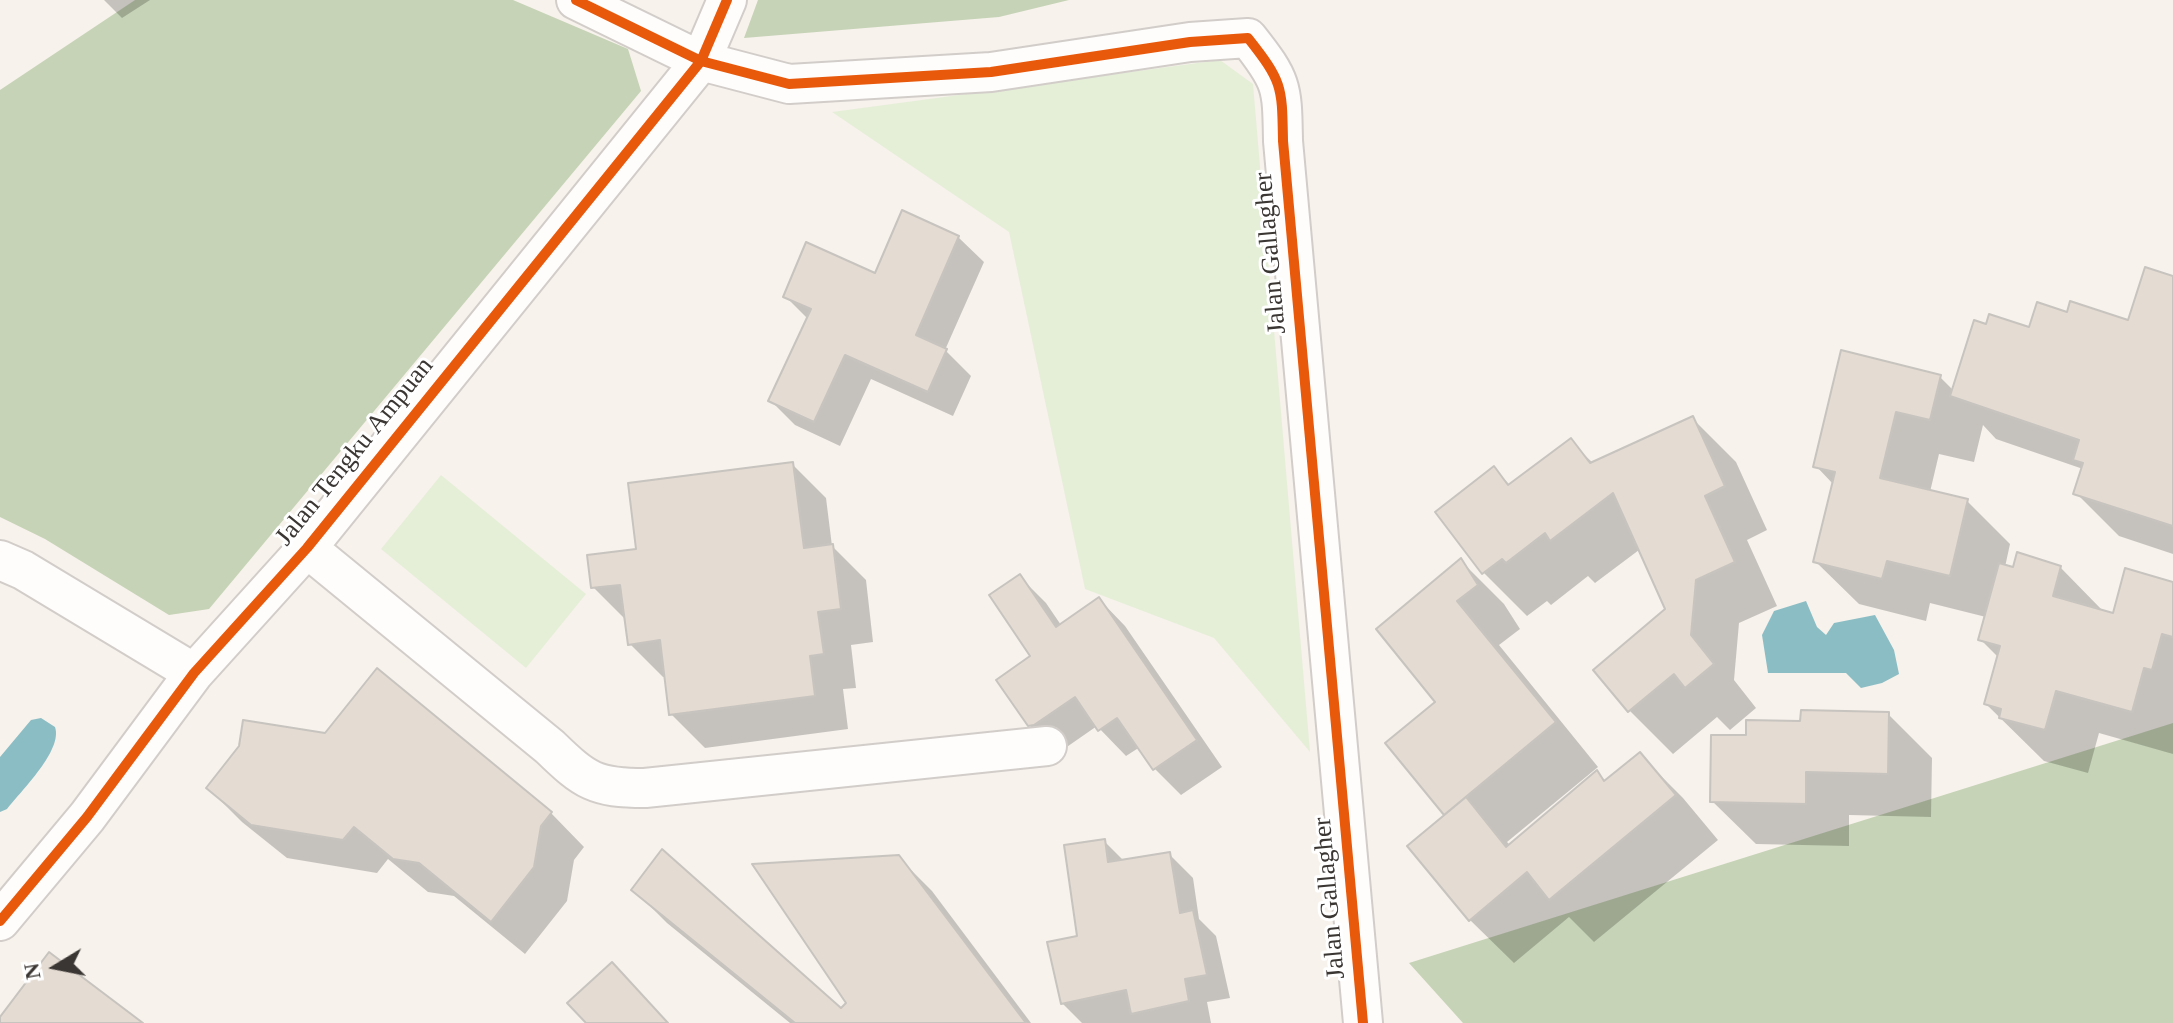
<!DOCTYPE html>
<style>
body{margin:0}
#map{position:relative;width:2173px;height:1023px;overflow:hidden;background:#f7f2ec;font-family:Georgia,serif}
canvas{display:block}
.north{position:absolute;left:16px;top:927px;width:80px;height:80px;-webkit-text-stroke:6px #fff;paint-order:stroke;rotate:260deg;font-size:22px;font-weight:700;line-height:32px;text-align:center;color:#3a3633}
.north::after{content:'';display:block;margin:auto;width:28px;height:36px;background:#3a3633;clip-path:polygon(50% 0,100% 100%,50% 72%,0 100%)}
</style>
<div id="map">
<canvas width="2173" height="1023"></canvas>
<div class="north">N</div>
</div>
<script>
const g = document.querySelector('canvas').getContext('2d');
g.lineJoin = 'round';
function paint(path, color) { g.fillStyle = color; g.fill(path, 'evenodd'); }
function stroke(path, color, width, dash) { g.strokeStyle = color; g.lineWidth = width; g.lineCap = dash ? 'butt' : 'round'; g.setLineDash(dash || []); g.stroke(path); }
function write(font, color, halo, rows, align = 'center') {
  g.font = font + ' Georgia,serif'; g.lineWidth = 6; g.setLineDash([]); g.textBaseline = 'middle'; g.strokeStyle = halo; g.fillStyle = color; for (const [text, x, y, turn = 0] of rows) {
    g.save(); g.translate(x, y); g.rotate((+turn || 0) * Math.PI / 180); g.textAlign = isNaN(turn) ? turn : align; if (halo) g.strokeText(text, 0, 0); g.fillText(text, 0, 0); g.restore();
  }
}
const green = new Path2D(`
 M1220,60l33,24 57,668 -96,-114 -129,-49 -76,-357 -177,-120z
 M441,475l145,119 -60,74 -145,-119z`);
const forest = new Path2D(`
 M135,0h378l115,49 13,42 -432,518 -40,6 -124,-76 -45,-22v-427z
 M758,0h311l-70,17 -255,21z
 M2173,723v300h-710l-54,-60z`);
const water = new Path2D(`
 M1806,601l11,26 9,8 8,-12 41,-8 19,35 5,24 -17,9 -21,5 -15,-15h-78l-6,-38 12,-24z
 M41,718l14,9c8,23 -33,63 -48,82l-7,3v-55l31,-37z`);
const shadow = new Path2D(`
 M104,0h46l-28,18z
 M958,237l26,25 -39,88 26,26 -18,40 -82,-37 -31,67 -45,-21 -25,-25 38,-81 -23,-23 91,-21z
 M2173,279v275l-54,-18 -43,-43 7,-24 -87,-30 -13,-14 -9,37 -35,-8 -9,38 37,9 43,43 -5,23 9,2 46,-2 43,44 12,5 58,-32v170l-74,-21 -11,40 -44,-12 -58,-57 13,-46 -19,-19 6,-22 -56,-14 -4,18 -67,-17 -44,-43 19,-76 -18,-19 124,-89 14,14 33,-65 43,4 38,-16 61,8z
 M1693,419l43,43 31,68 -20,10 30,66 -38,17 -5,57 22,28 -26,22 -13,-13 -44,37 -44,-44 39,-100 -29,-60 -44,33 -7,-7 -37,29 -4,-4 -20,15 -44,-44 11,-103 17,17 59,-45 24,23z
 M792,464l34,34 6,48 34,34 7,62 -22,3 5,43 -13,1 5,40 -143,19 -34,-34 -4,-37h-4l-33,-33 -3,-23 -34,-34 45,-36z
 M1461,561l43,43 16,25 -21,16 99,122 -91,75 4,4 86,-73 10,9 33,-27 43,43 35,42 -124,102 -25,-25 -55,46 -44,-43 -60,-74 37,-31 -59,-71 50,-42z
 M1020,577l26,26 15,22 38,-26 26,27 97,141 -41,28 -26,-26 -15,-22 -14,9 -29,-30 -36,25 -5,1 -27,-27 4,-68z
 M1888,714l44,44 -1,59 -82,-2v31l-93,-2 -44,-43 36,-64 54,-14z
 M208,788l343,25 33,34 -10,13 -7,41 -42,53 -71,-58 -26,-4 -40,-33 -11,14 -90,-15 -45,-36z
 M1104,841l20,20 46,-6 23,23 6,41 17,17 14,62 -23,4 4,21h-129l-20,-20z
 M898,857l34,34 99,132h-241l-123,-100 -33,-33 207,120 8,-7z`);
const building = new Path2D(`
 M902,210l57,26 -43,99 31,14 -19,43 -83,-37 -31,67 -46,-21 43,-92 -28,-12 23,-55 69,31z
 M2145,267l28,9v250l-100,-32 10,-31 -10,-3 6,-20 -129,-44 24,-76 12,4 3,-10 40,13 8,-25 30,10 3,-11 58,19z
 M1841,350l100,25 -11,45 -34,-8 -16,66 88,21 -18,77 -63,-15 -5,18 -69,-17 22,-90 -22,-5z
 M1693,416l32,70 -20,10 30,66 -39,18 -5,55 23,29 -29,24 -11,-14 -46,38 -35,-42 72,-61 -52,-116 -63,48 -5,-8 -39,30 -4,-4 -20,15 -47,-62 59,-46 14,19 63,-47 19,25z
 M793,462l11,86 29,-4 8,65 -23,3 6,42 -14,2 5,40 -146,19 -9,-75 -32,5 -8,-60 -29,3 -4,-33 49,-6 -8,-66z
 M2017,552l44,14 -8,30 60,17 12,-45 48,14v55l-11,-3 -10,36 -8,-2 -12,44 -76,-21 -11,39 -46,-12 2,-9 -17,-5 16,-58 -22,-6 21,-77 14,4z
 M1461,558l17,27 -21,16 99,121 -112,93 -59,-72 50,-41 -59,-73z
 M1020,574l36,53 43,-30 98,143 -44,30 -36,-52 -19,13 -23,-34 -41,28 -6,1 -32,-46 34,-24 -41,-61z
 M377,668l175,144 -11,14 -7,41 -43,55 -72,-59 -26,-4 -39,-32 -11,13 -92,-15 -45,-37 33,-42 4,-26 82,13z
 M1801,710l88,2 -1,62 -82,-2v32l-96,-2 1,-67h35v-15l54,1z
 M1640,752l36,43 -127,105 -22,-28 -58,49 -62,-75 59,-49 40,50 91,-77 7,11z
 M1105,839l3,23 62,-10 10,61 13,-3 14,65 -22,4 4,22 -58,13 -5,-24 -65,14 -14,-62 30,-6 -13,-91z
 M662,849l179,159 5,-5 -94,-139 147,-9 127,168h-231l-164,-133z
 M49,952l94,71h-143v-6z
 M612,962l56,61h-82l-19,-20z`);
const street = new Path2D(`
 M576,0l125,61 88,23 202,-12 199,-30 58,-4c35,44 34,49 35,103l80,882
 M307,548l243,199c35,34 45,41 95,41l402,-42
 M0,560l23,10 171,103
 M0,921l87,-104 107,-144 113,-125 394,-487 26,-61`);
const cycleway = new Path2D(`
 M576,0l125,61 88,23 202,-12 199,-30 58,-4c35,44 34,49 35,103l80,882
 M0,921l87,-104 107,-144 113,-125 394,-487 26,-61`);
const streetNames = [
 ["Jalan Gallagher",1271,253,-95],
 ["Jalan Tengku Ampuan",355,452,-51],
 ["Jalan Gallagher",1330,898,-95]
];
paint(green, '#e5efd8');
paint(forest, '#c6d3b6');
paint(water, '#8bbdc5');
paint(shadow, '#0003');
paint(building, '#e4dbd2');
stroke(building, '#c7c3be', 2);
stroke(street, '#d2cdc9', 42);
stroke(street, '#fefdfc', 38);
stroke(cycleway, '#e8590c', 10);
write('26px', '#3a3633', '#fff', streetNames);
</script>
